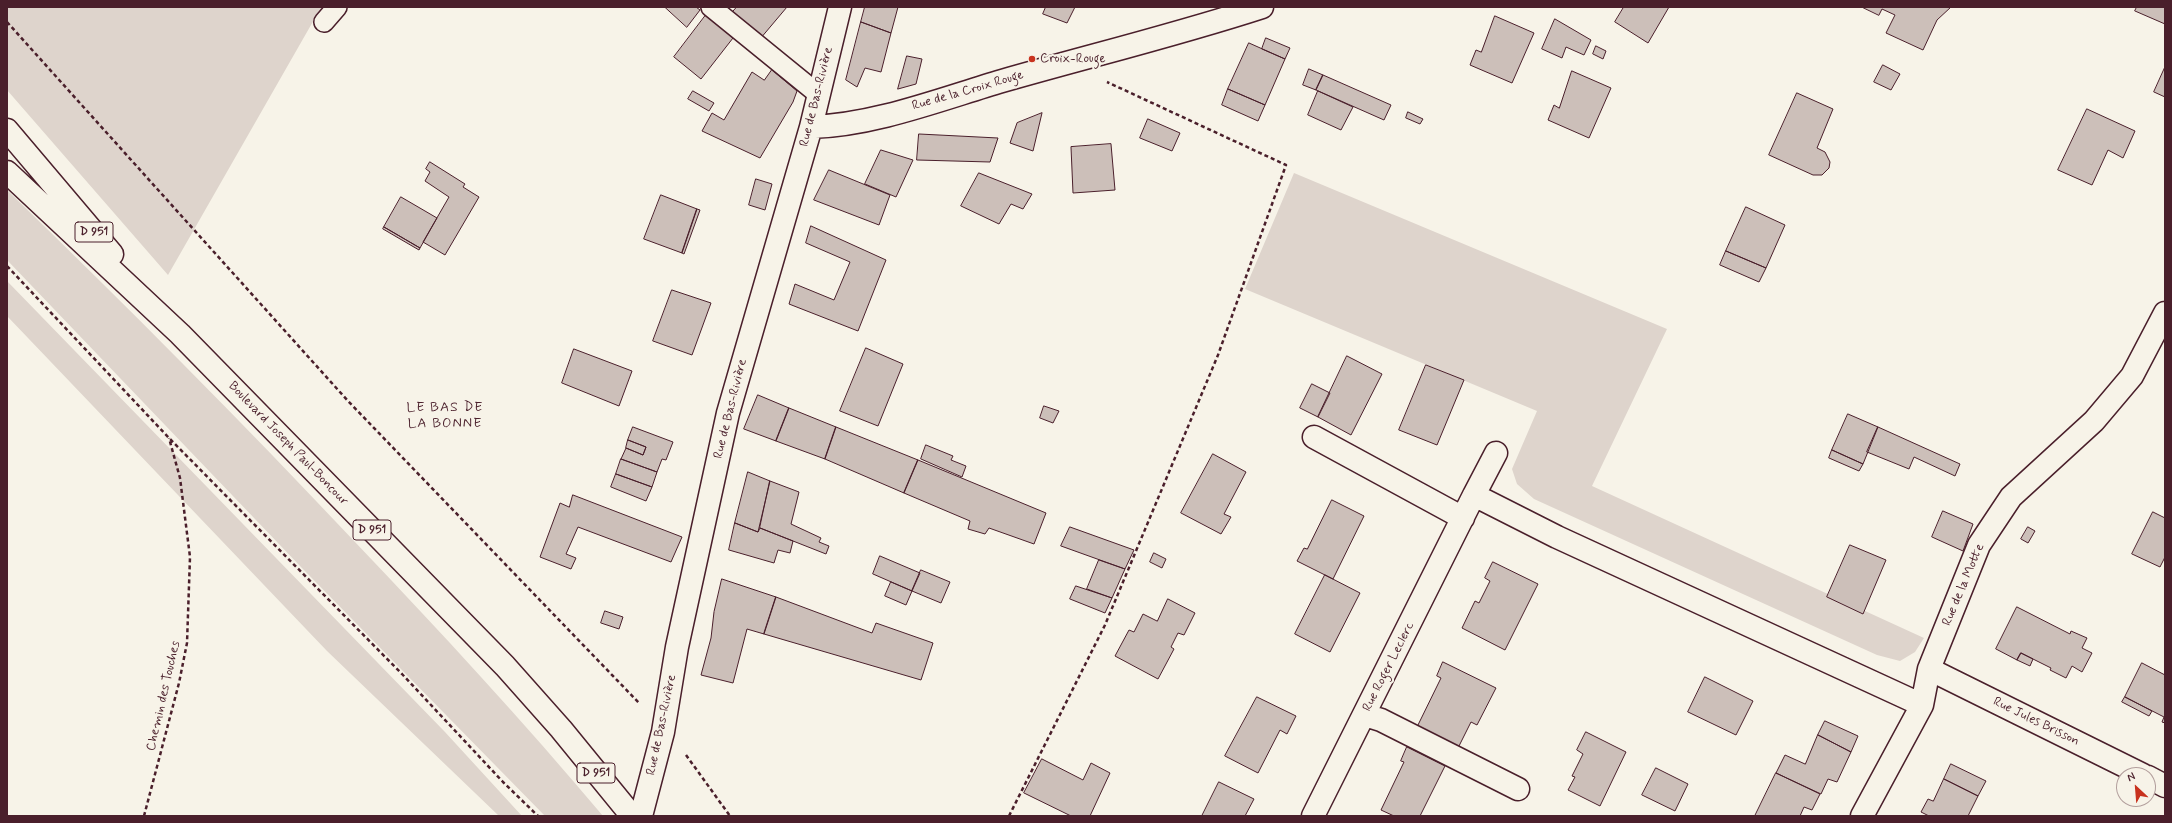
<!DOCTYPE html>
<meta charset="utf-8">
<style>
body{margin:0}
#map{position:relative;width:2172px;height:823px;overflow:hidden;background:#f7f3e8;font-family:Mynerve,sans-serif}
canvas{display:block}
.frame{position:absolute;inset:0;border:8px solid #4a1f2b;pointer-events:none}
.north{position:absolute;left:2116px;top:767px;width:40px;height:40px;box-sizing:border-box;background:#f7f3e8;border:1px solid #b29e9c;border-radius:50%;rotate:334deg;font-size:11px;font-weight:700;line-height:16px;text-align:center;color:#4a1f2b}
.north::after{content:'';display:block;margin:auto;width:14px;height:18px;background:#c8321e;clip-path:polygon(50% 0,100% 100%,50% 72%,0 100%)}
</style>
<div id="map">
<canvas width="2172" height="823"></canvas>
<div class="frame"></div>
<div class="north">N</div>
</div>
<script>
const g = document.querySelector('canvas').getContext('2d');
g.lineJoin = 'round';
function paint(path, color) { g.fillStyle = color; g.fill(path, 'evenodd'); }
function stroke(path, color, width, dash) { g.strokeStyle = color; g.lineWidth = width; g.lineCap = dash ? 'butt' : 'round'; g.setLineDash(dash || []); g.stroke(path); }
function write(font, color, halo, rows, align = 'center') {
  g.font = font + ' Mynerve,sans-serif'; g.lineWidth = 4; g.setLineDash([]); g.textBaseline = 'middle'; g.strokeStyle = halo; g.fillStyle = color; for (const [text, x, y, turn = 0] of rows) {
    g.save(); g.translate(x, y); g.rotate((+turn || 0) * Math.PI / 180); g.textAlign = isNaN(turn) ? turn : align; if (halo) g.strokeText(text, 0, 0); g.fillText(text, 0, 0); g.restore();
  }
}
const green = new Path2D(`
 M7,7h317l-9,11 -147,257 -161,-185z
 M1294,173l373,156 -75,157 332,152 -9,14 -15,9 -23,-6 -343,-156 -17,-15 -5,-15 25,-58 -292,-122z
 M7,190c119,115 235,232 348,352 85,89 169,180 248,274h-58l-245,-250 -293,-306z
 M7,281l438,451 77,84h-23l-172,-165 -320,-335z`);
const building = new Path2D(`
 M665,7h31l4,3 -13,17z
 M737,7h50l-27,32 -30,-24z
 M865,7h33l-7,26 -30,-11z
 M1046,7h29l-8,16 -24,-9z
 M1624,7h45l-21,36 -33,-21z
 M1862,7h89l-14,13 -14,30 -37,-17 9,-18 -13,-6 -3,6z
 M2137,7h28v17l-30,-13z
 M706,15l27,23 -32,41 -27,-22z
 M1495,16l39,17 -22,50 -42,-18 6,-15 5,2z
 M1555,19l36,21 -7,15 -18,-8 -4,11 -20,-9z
 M861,22l30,11 -10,39 -16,-4 -8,19 -11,-7z
 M1266,38l24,10 -5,11 -23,-10z
 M1249,43l36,16 -20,46 -37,-16z
 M1596,46l10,5 -3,8 -10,-5z
 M907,56l15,3 -6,25 -18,5z
 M1883,65l17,9 -9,16 -17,-8z
 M2165,67v30l-11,-5z
 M1309,69l14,6 -7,15 -13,-5z
 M772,70l25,21 -4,11 -33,56 -58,-27 10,-18 12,7 28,-48 12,8z
 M1572,71l39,17 -22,50 -41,-18 6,-15 5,3z
 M1323,75l68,30 -7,15 -68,-30z
 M1228,89l37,16 -7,16 -36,-16z
 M693,91l21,12 -5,8 -21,-12z
 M1318,91l35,16 -12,23 -33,-15z
 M1797,93l36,16 -16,39 8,4 5,10 -1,6 -7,7h-9l-44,-20z
 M2087,109l48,22 -12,27 -15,-8 -16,35 -34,-15z
 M1408,112l15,7 -3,5 -14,-6z
 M1042,113l-9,38 -23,-8 7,-20z
 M1148,119l32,14 -8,18 -32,-13z
 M919,134l79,4 -8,24 -73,-2z
 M1111,144l4,46 -42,3 -2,-46z
 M881,150l32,10 -17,37 -31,-13z
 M430,162l35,22 -2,3 16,10 -34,58 -22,-13 26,-45 -24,-16 5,-9 -4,-3z
 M829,170l61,25 -11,30 -65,-25z
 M979,173l53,21 -9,15 -12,-5 -12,20 -38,-18z
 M756,179l16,5 -7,26 -16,-5z
 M661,195l36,14 -15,44 -38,-14z
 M401,197l36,21 -17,30 -36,-21z
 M1746,207l39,18 -19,43 -40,-17z
 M697,209l3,1 -16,44 -2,-1z
 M811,226l75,34 -28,71 -69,-27 6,-20 39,16 16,-38 -44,-19z
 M384,227l36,21 -1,2 -36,-21z
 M1726,251l40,17 -7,14 -39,-17z
 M672,290l39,13 -19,52 -39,-14z
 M866,348l37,16 -25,62 -38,-15z
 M574,349l58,22 -13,35 -57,-23z
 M1347,356l35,18 -31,61 -33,-18z
 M1426,365l38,15 -27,65 -38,-15z
 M1312,384l18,9 -12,24 -18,-9z
 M758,395l31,13 -13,33 -32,-12z
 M1044,406l15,5 -6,12 -13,-5z
 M789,408l47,19 -11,32 -49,-18z
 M1848,414l30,13 -15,37 -31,-14z
 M633,427l40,15 -7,18 -4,-1 -5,13 -36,-13 5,-11 17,7 3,-8 -18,-7z
 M836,427l82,33 -14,33 -79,-34z
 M1878,427l82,37 -5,12 -41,-19 -5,12 -42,-17z
 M628,440l18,7 -3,8 -17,-7z
 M926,445l27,11 -2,4 15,6 -4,11 -41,-18z
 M1832,450l31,14 -4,7 -30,-13z
 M1213,454l33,18 -22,42 7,3 -10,17 -40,-21z
 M621,459l36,13 -5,15 -36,-13z
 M918,460l128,53 -12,31 -45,-16 -4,6 -17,-5 2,-8 -66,-28z
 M748,472l22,9 -12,51 -23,-9z
 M616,474l36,13 -6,14 -35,-14z
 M770,481l29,11 -8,32 30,14 -2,4 10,4 -3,8 -66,-26z
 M573,495l109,42 -11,25 -93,-35 -12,27 10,4 -5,11 -31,-12 20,-54 9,4z
 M1332,500l32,16 -31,63 -36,-18 7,-13 3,1z
 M1943,511l30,13 -10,27 -31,-14z
 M2153,512l12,6v39l-5,10 -28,-13z
 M735,523l23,9 2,-4 33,13 -3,12 -12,-3 -4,13 -45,-13z
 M1070,527l64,23 -9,19 -64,-23z
 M2028,527l7,4 -7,12 -7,-4z
 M1850,545l36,15 -23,54 -36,-17z
 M1154,553l12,6 -4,9 -12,-6z
 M880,556l40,17 -8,18 -39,-17z
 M1099,560l26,9 -13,29 -25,-9z
 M1493,562l45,22 -33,66 -43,-22 13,-27 4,2 11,-22 -5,-3z
 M921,570l29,12 -9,21 -29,-12z
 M1325,575l35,18 -30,59 -35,-18z
 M722,579l54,18 -12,37 -17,-5 -14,54 -32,-8 10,-37 3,-26z
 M891,582l21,9 -6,14 -21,-9z
 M1076,586l36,12 -7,15 -35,-14z
 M776,597l96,36 4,-10 57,20 -12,37 -157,-46z
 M1168,599l27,14 -11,22 -6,-2 -7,14 3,2 -16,30 -43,-23 14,-26 5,2 9,-18 14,7z
 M2017,607l53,27 1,-3 16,7 -5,10 10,5 -10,19 -10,-6 -6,12 -16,-8 1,-2 -30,-15 -4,7 -21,-11z
 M605,611l18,6 -4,12 -18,-6z
 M2021,653l12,6 -3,7 -13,-6z
 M1443,662l53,26 -19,37 -6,-3 -13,26 -41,-21 24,-49 -4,-2z
 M2142,663l23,12v48l-3,-1 2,-5 -39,-20z
 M1705,677l48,24 -17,34 -48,-23z
 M1257,697l39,19 -9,18 -7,-4 -22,43 -33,-17z
 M2125,697l27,14 -3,5 -27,-14z
 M1825,721l33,15 -7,16 -33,-17z
 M1586,732l40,20 -26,54 -32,-16 7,-13 -3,-1 11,-22 -6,-4z
 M1818,735l33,17 -14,30 -9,-3 -7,15 -45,-21 9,-18 20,9z
 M1407,747l38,19 -25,50h-26l-13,-6 23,-48 -3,-1z
 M1042,759l41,21 8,-17 19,10 -20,43h-19l-47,-23z
 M1951,764l35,17 -8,15 -34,-17z
 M1656,768l32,16 -13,27 -33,-16z
 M1776,773l44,21 -8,16 -8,-3 -4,9h-45z
 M1944,779l34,17 -10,20h-39l-8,-4 7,-13 5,2z
 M1219,782l35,17 -9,17h-43z`);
const path = new Path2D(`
 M7,22l341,379 292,303
 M7,266l162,172 233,236 101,108 35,34
 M686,755l44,61
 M144,816l35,-133 8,-40 3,-86 -10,-79 -11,-40
 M1009,816l96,-191 113,-270 68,-190 -179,-83`);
const service = new Path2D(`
 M711,7l107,87
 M324,22l13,-15`);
const minor = new Path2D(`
 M1314,437l149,81
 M1496,453l-22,42 83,42 365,168
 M1929,669l214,106
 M1365,715l16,5 137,69
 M2148,777l17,9
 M1313,816l161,-321
 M1862,816l60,-111 7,-36 50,-124 32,-48 83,-76 38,-45 33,-63`);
const tertiary = new Path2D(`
 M811,127c64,-2 130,-28 191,-46 87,-25 174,-46 260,-74
 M641,816l22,-84 14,-85 51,-234 83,-286 29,-120`);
const primary = new Path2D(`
 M7,130l105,124
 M7,172l173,162 325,332 56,63 71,87`);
const markers = [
 [1032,59,4,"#c8321e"]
];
const shields = [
 [94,232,38],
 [372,530,38],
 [596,773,38]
];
const shieldNames = [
 ["D 951",94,232],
 ["D 951",372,530],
 ["D 951",596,773]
];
const poiNames = [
 ["Croix-Rouge",1040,59]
];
const streetNames = [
 ["Rue de la Croix Rouge",968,91,-16],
 ["Rue de Bas-Rivière",817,97,-76],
 ["Rue de Bas-Rivière",731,409,-76],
 ["Boulevard Joseph Paul-Boncour",288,444,46],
 ["Rue de la Motte",1964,585,-67],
 ["Rue Roger Leclerc",1389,667,-63],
 ["Chemin des Touches",164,696,-77],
 ["Rue Jules Brisson",2036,722,26],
 ["Rue de Bas-Rivière",662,725,-78]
];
const neighbourhoodNames = [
 ["LE BAS DE",445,408],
 ["LA BONNE",445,424]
];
paint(green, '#ded4cc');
paint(building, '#ccbfb9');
stroke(building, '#4a1f2b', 1);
stroke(service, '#4a1f2b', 22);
stroke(minor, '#4a1f2b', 25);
stroke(tertiary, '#4a1f2b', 25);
stroke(primary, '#4a1f2b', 25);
stroke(path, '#4a1f2b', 2.5, [4, 3]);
stroke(service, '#f7f3e8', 19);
stroke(minor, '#f7f3e8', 22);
stroke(tertiary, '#f7f3e8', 22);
stroke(primary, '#f7f3e8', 22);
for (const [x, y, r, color] of markers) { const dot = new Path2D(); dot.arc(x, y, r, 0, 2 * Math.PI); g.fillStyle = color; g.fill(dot); stroke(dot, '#f7f3e8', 1.5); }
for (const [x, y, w] of shields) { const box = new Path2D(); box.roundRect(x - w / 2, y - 10, w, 20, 3); g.fillStyle = '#f7f3e8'; g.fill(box); stroke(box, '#4a1f2b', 1); }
write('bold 12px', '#4a1f2b', null, shieldNames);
write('13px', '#4a1f2b', '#f7f3e8', poiNames, 'left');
write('13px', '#4a1f2b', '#f7f3e8', streetNames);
g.letterSpacing = '1px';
write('14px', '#4a1f2b', '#f7f3e8', neighbourhoodNames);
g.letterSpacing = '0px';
</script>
